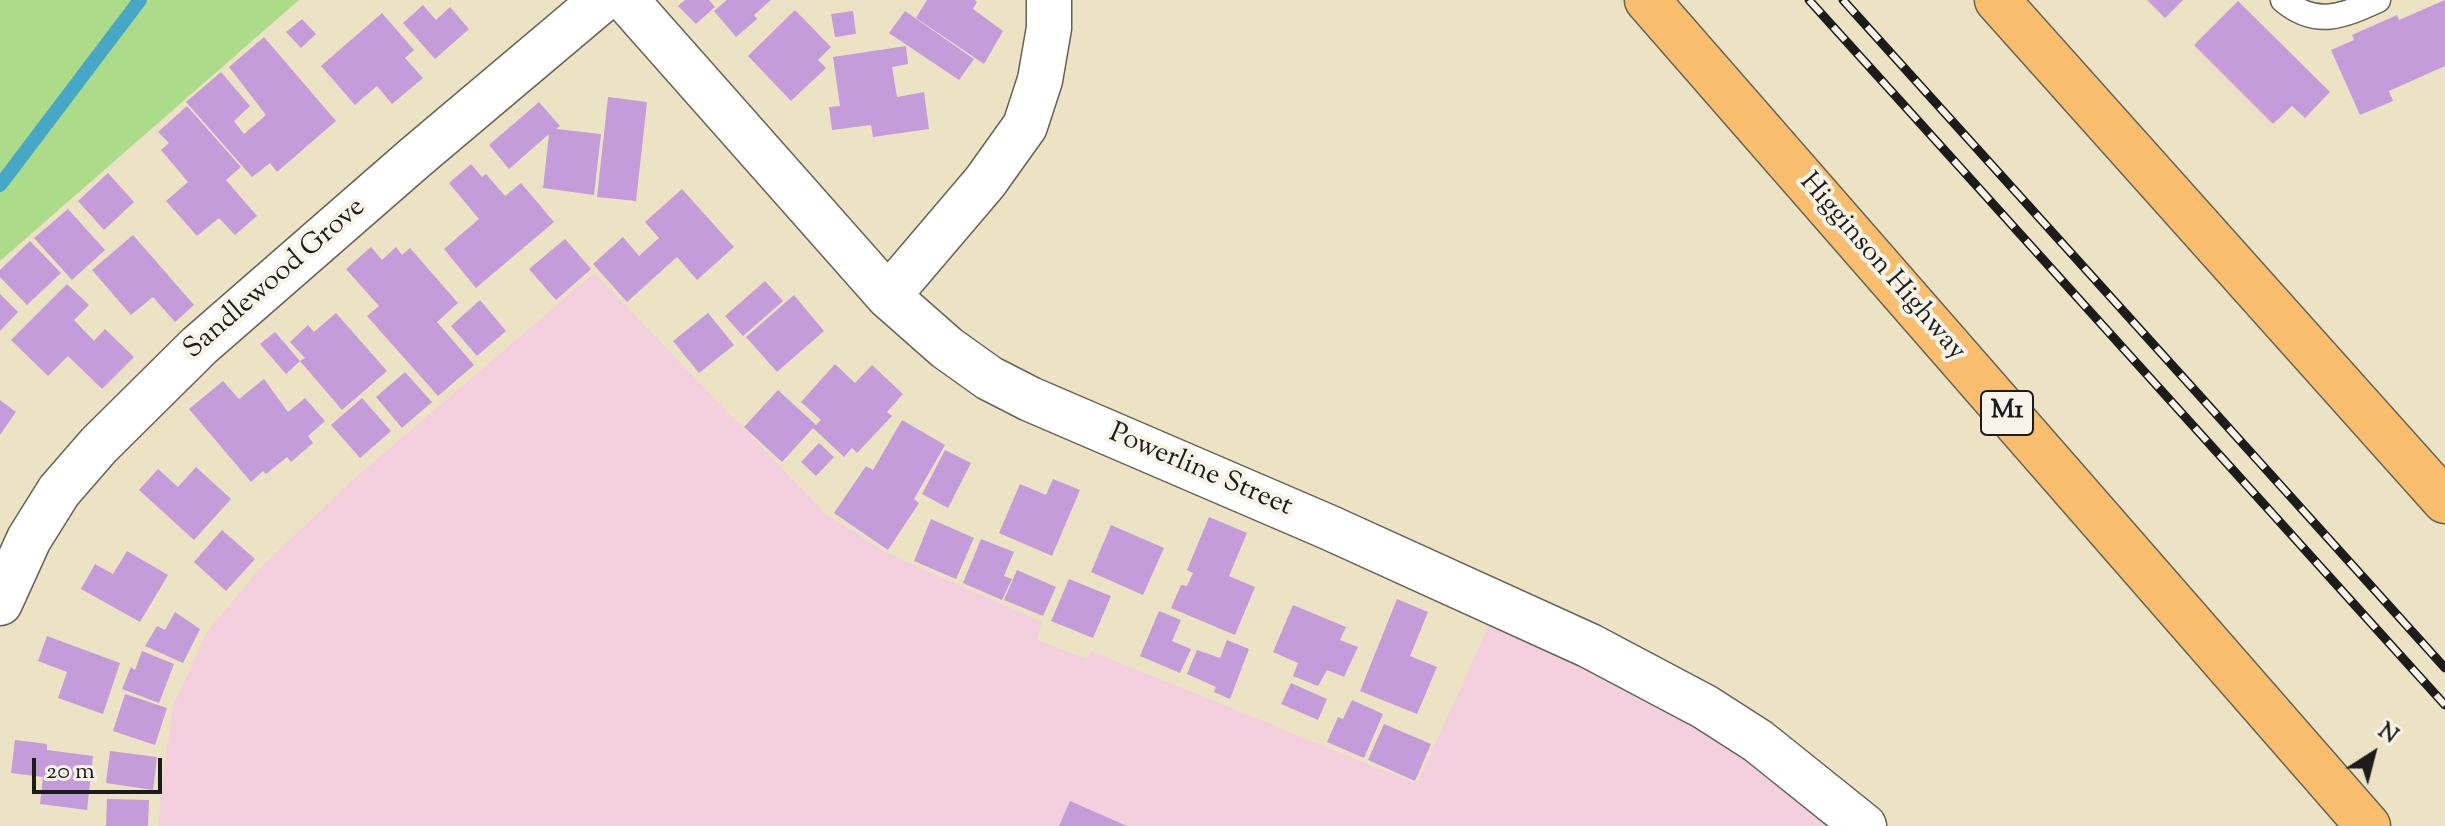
<!DOCTYPE html>
<style>
body{margin:0}
#map{position:relative;width:2445px;height:826px;overflow:hidden;background:#ece3c4;font-family:"Sorts Mill Goudy",serif}
canvas{display:block}
.north{position:absolute;left:2333px;top:714px;width:80px;height:80px;-webkit-text-stroke:6px #f7f3e8;paint-order:stroke;rotate:36deg;font-size:22px;font-weight:700;line-height:32px;text-align:center;color:#1c1c1c}
.north::after{content:'';display:block;margin:auto;width:28px;height:36px;background:#1c1c1c;clip-path:polygon(50% 0,100% 100%,50% 72%,0 100%)}
.scale{position:absolute;left:32px;top:758px;width:130px;height:36px;box-sizing:border-box;border:4px solid #1c1c1c;border-top:0;padding-left:10px;font-size:24px;line-height:28px;white-space:nowrap;color:#1c1c1c;-webkit-text-stroke:6px #f7f3e8;paint-order:stroke}
</style>
<div id="map">
<canvas width="2445" height="826"></canvas>
<div class="north">N</div>
<div class="scale">20 m</div>
</div>
<script>
const g = document.querySelector('canvas').getContext('2d');
g.lineJoin = 'round';
function paint(path, color) { g.fillStyle = color; g.fill(path, 'evenodd'); }
function stroke(path, color, width, dash) { g.strokeStyle = color; g.lineWidth = width; g.lineCap = dash ? 'butt' : 'round'; g.setLineDash(dash || []); g.stroke(path); }
function write(font, color, halo, rows, align = 'center') {
  g.font = font + ' "Sorts Mill Goudy",serif'; g.lineWidth = 8; g.setLineDash([]); g.textBaseline = 'middle'; g.strokeStyle = halo; g.fillStyle = color; for (const [text, x, y, turn = 0] of rows) {
    g.save(); g.translate(x, y); g.rotate((+turn || 0) * Math.PI / 180); g.textAlign = isNaN(turn) ? turn : align; if (halo) g.strokeText(text, 0, 0); g.fillText(text, 0, 0); g.restore();
  }
}
const built = new Path2D(`
 M594,273l233,242 60,38 155,69 -5,18 50,19 4,-8 326,133 82,-181 370,223h-1710l1,-26 13,-94 34,-74 55,-66 94,-89z`);
const green = new Path2D(`
 M0,0h299l-299,261z`);
const stream = new Path2D(`
 M0,185l140,-185`);
const building = new Path2D(`
 M685,0h24l6,7 -19,17 -18,-18z
 M727,0h44l-17,15 3,4 -21,18 -22,-26z
 M927,0h48l2,2 -4,7 30,22 -19,33 -68,-46z
 M2147,0h36l-18,18z
 M2445,0v66l-56,25 4,10 -33,14 -29,-65 23,-10 -2,-5 45,-20 2,5z
 M2238,1l92,91 -25,26 -13,-12 -19,18 -79,-79z
 M423,5l13,15 14,-13 19,22 -34,30 -32,-36z
 M795,10l36,37 -13,13 8,8 -35,33 -43,-45z
 M853,11l3,23 -21,3 -4,-23z
 M905,11l69,48 -15,21 -70,-47z
 M382,13l32,37 -9,8 18,20 -31,26 -15,-18 -22,19 -34,-39z
 M302,19l14,15 -15,14 -15,-16z
 M264,37l72,84 -59,51 -7,-9 -18,14 -66,-75 35,-30 29,34 -16,15 10,13 22,-19 -37,-48z
 M906,46l2,18 -16,3 5,30 27,-5 5,37 -56,8 -2,-12 -39,5 -3,-23 11,-1 -7,-49z
 M608,97l39,5 -11,99 -39,-4z
 M539,102l21,24 -4,3 45,5 -7,61 -51,-7 6,-54 -40,35 -20,-24z
 M187,106l54,61 -15,13 31,36 -22,19 -16,-17 -22,18 -31,-35 22,-19 -27,-32 8,-7 -11,-11z
 M471,164l11,13 4,-3 19,22 16,-13 33,39 -78,66 -32,-39 35,-30 -30,-36z
 M108,173l26,29 -30,28 -26,-29z
 M682,189l52,58 -37,33 -20,-23 -50,45 -34,-38 30,-27 16,19 20,-18 -14,-16z
 M68,209l37,41 -33,30 -38,-42z
 M133,235l61,70 -19,17 -22,-25 -22,18 -39,-45z
 M565,239l26,30 -35,31 -27,-31z
 M30,241l31,32 -34,32 -27,-28v-7z
 M371,247l11,13 14,-13 6,8 8,-7 48,55 -21,19 37,43 -36,31 -71,-80 12,-10 -33,-37z
 M765,281l18,20 -40,35 -18,-20z
 M67,284l22,21 -15,15 20,21 11,-12 29,28 -32,32 -34,-33 -20,20 -37,-36z
 M0,294l18,18 -18,19z
 M794,295l30,36 -47,41 -31,-35z
 M480,300l26,31 -29,25 -26,-30z
 M336,313l51,58 -45,39 -42,-49 5,-3 -15,-16 18,-17 6,7z
 M708,313l26,32 -35,28 -26,-32z
 M275,332l25,29 -14,13 -26,-30z
 M835,364l20,19 17,-18 31,29 -16,18 5,4 -35,37 -5,-5 -8,9 -31,-29 -31,34 -38,-35 34,-37 38,35 5,-5 -20,-18z
 M405,372l27,30 -30,26 -26,-31z
 M264,379l24,33 17,-14 20,23 -17,15 5,7 -22,19 -4,-5 -21,17 -3,-3 -12,11 -62,-73 34,-28 16,18z
 M362,398l29,33 -31,27 -29,-33z
 M0,400l16,12 -16,23z
 M902,420l43,25 -31,54 5,4 -31,47 -54,-37 32,-47 7,4z
 M819,443l15,14 -18,19 -15,-14z
 M945,450l26,13 -23,45 -26,-14z
 M196,467l35,32 -37,41 -55,-50 19,-21 20,18z
 M1053,479l27,11 -28,66 -53,-23 21,-49 26,11z
 M1209,517l38,16 -18,43 26,11 -20,48 -64,-27 10,-23 6,1 6,-13 -6,-3z
 M931,519l43,19 -18,41 -42,-18z
 M1111,525l53,23 -21,47 -52,-23z
 M222,530l33,29 -29,32 -32,-29z
 M981,539l33,13 -10,24 8,3 -10,21 -39,-17z
 M127,551l41,24 -28,47 -59,-33 14,-25 18,10z
 M1017,570l39,17 -13,29 -39,-16z
 M1069,579l42,17 -18,42 -42,-17z
 M1397,599l31,13 -18,44 27,11 -20,47 -57,-23z
 M1293,605l53,22 -6,13 18,7 -14,30 -17,-7 -9,16 -25,-10 5,-13 -25,-11z
 M1159,611l22,9 -9,21 19,8 -11,24 -40,-17z
 M175,612l25,17 -17,34 -38,-17 12,-20 8,4z
 M47,636l73,27 -17,51 -45,-16 9,-26 -29,-11z
 M1227,640l22,9 -19,50 -16,-7 2,-5 -29,-13 10,-24 23,8z
 M142,651l32,13 -15,39 -37,-14 9,-22 4,3z
 M1291,683l36,16 -9,21 -37,-16z
 M125,694l42,14 -12,37 -42,-14z
 M1352,700l31,14 -19,44 -37,-16 11,-25 5,2z
 M1384,724l47,20 -16,37 -47,-21z
 M15,740l32,4v6l46,6 -6,54 -47,-6 3,-27 -32,-4z
 M110,751l47,6 -4,33 -47,-7z
 M107,799l42,1 -1,26h-42z
 M1070,801l57,25h-68z`);
const service = new Path2D(`
 M2283,0c33,28 60,16 95,0`);
const minor = new Path2D(`
 M626,0l262,296 59,52 42,30 41,21 298,128 262,119 115,61 53,34 106,85
 M888,296l97,-114 40,-56 15,-46 9,-52v-28
 M0,603l29,-64 30,-48 40,-46 100,-99 218,-190 185,-156`);
const trunk = new Path2D(`
 M1647,0l721,826
 M1997,0l448,501`);
const rail = new Path2D(`
 M1809,0l636,705
 M1843,0l602,668`);
const shields = [
 [2007,413,52]
];
const shieldNames = [
 ["M1",2007,413]
];
const streetNames = [
 ["Higginson Highway",1881,268,49],
 ["Sandlewood Grove",276,280,-41],
 ["Powerline Street",1200,472,23]
];
paint(built, '#f4cfdd');
paint(green, '#acdb89');
stroke(stream, '#46a8c6', 14);
paint(building, '#c49cda');
stroke(service, '#656257', 27);
stroke(minor, '#656257', 47);
stroke(trunk, '#656257', 47);
stroke(service, '#fff', 24);
stroke(minor, '#fff', 44);
stroke(trunk, '#f9be6d', 44);
stroke(rail, '#1c1c1c', 9);
stroke(rail, '#f7f3e8', 6, [18]);
for (const [x, y, w] of shields) { const box = new Path2D(); box.roundRect(x - w / 2, y - 22, w, 44, 6); g.fillStyle = '#f7f3e8'; g.fill(box); stroke(box, '#1c1c1c', 2); }
write('bold 26px', '#1c1c1c', null, shieldNames);
write('28px', '#1c1c1c', '#f7f3e8', streetNames);
</script>
